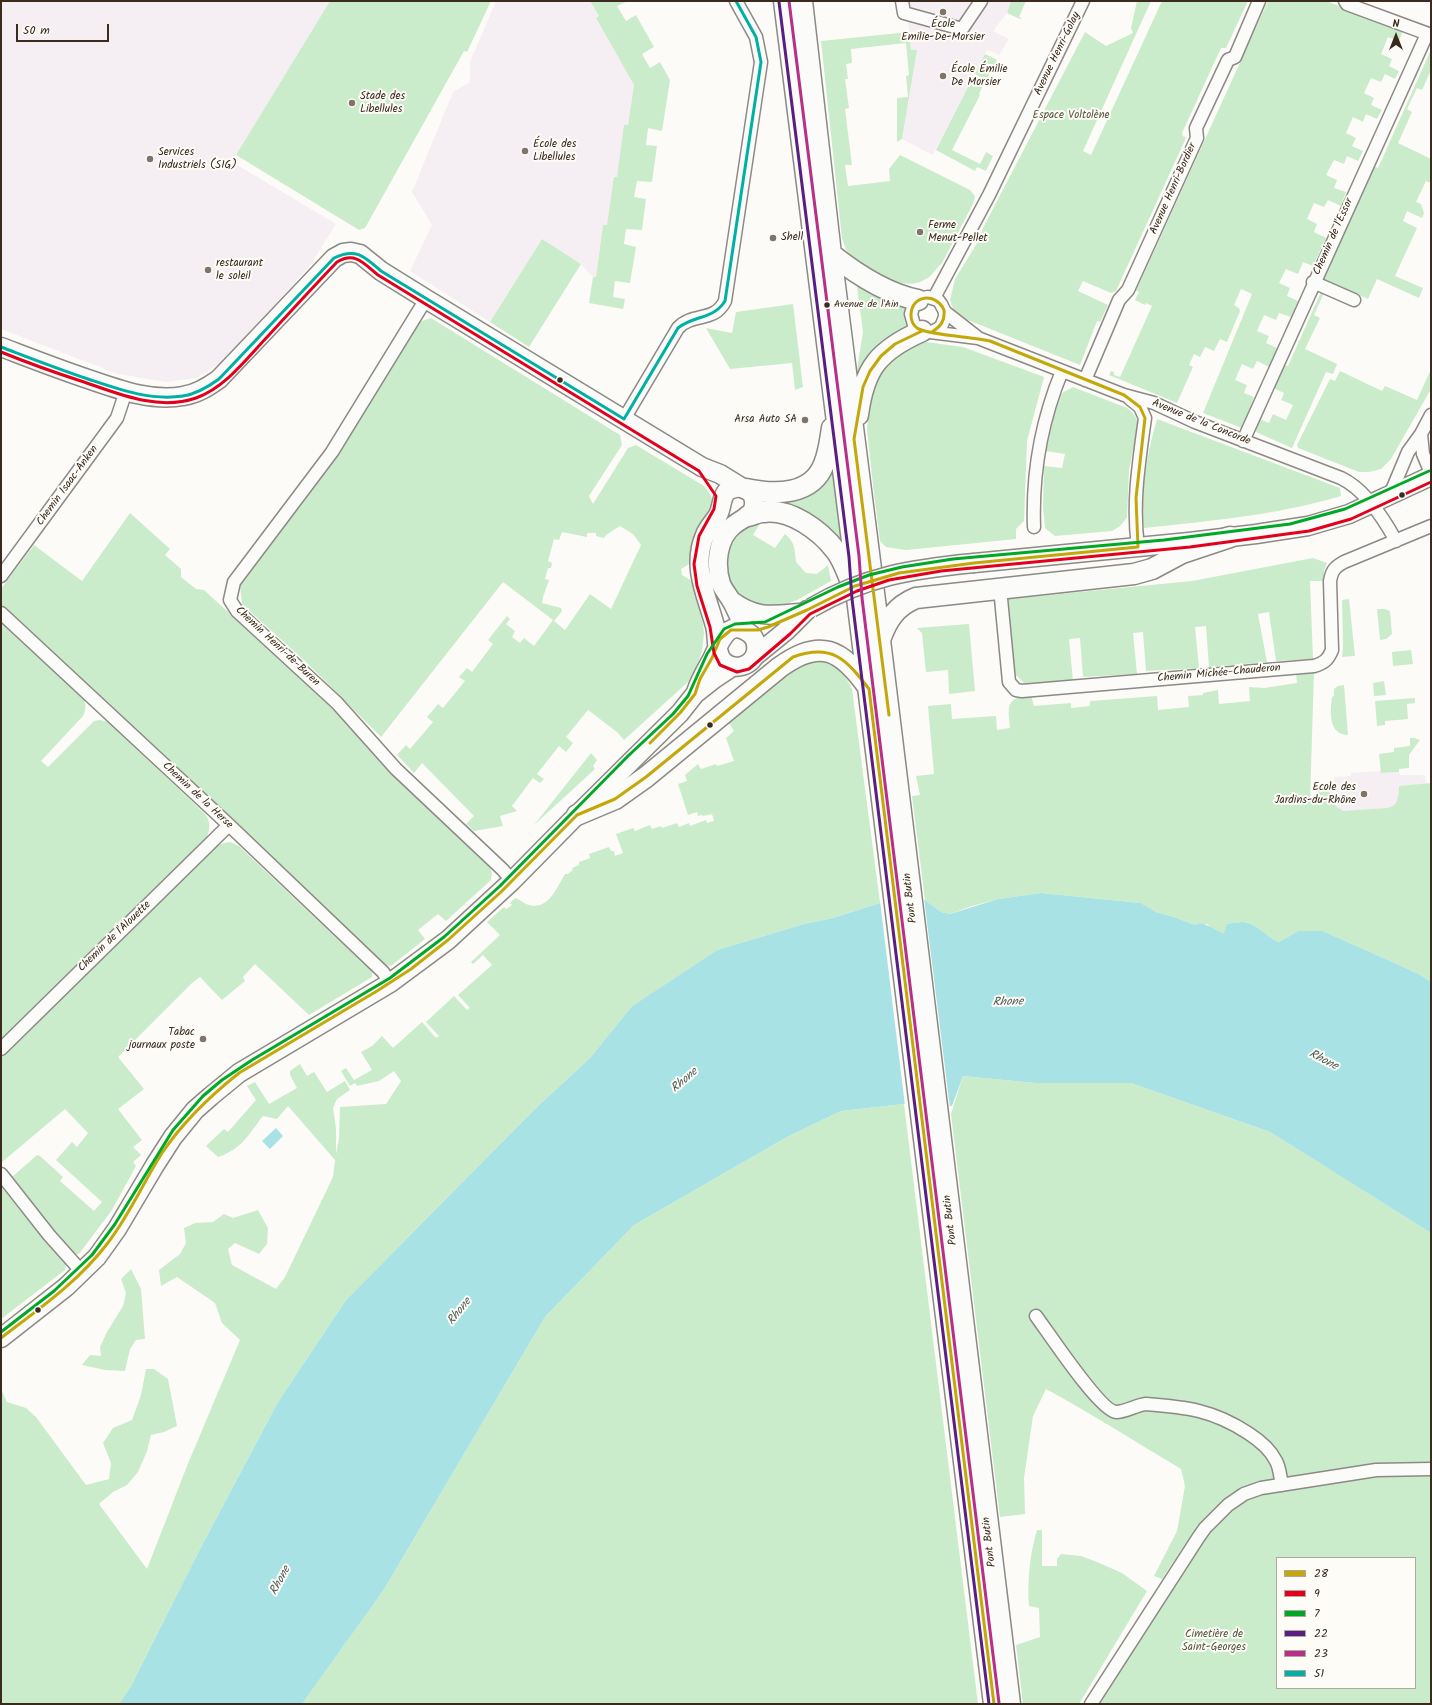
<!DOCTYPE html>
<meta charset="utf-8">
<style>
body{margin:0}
#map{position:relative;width:1432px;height:1705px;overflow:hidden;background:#fcfbf8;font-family:Kalam,sans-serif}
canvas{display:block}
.frame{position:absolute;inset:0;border:2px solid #3b2a1e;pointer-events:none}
.legend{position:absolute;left:1276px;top:1557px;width:140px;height:132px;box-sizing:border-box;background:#fdfcf7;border:1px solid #afa8a0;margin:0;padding:5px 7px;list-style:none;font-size:12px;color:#3b2a1e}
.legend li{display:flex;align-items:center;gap:8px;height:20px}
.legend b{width:20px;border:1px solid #afa8a0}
.north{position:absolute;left:1376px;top:16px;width:40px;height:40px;-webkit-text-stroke:3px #fdfcf7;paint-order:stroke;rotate:0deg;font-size:11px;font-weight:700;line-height:16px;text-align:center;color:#3b2a1e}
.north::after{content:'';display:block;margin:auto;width:14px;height:18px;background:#3b2a1e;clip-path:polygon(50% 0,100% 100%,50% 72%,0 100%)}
.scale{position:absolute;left:16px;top:24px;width:93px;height:18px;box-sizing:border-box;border:2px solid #3b2a1e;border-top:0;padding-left:5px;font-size:12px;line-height:14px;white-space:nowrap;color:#3b2a1e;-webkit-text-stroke:3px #fdfcf7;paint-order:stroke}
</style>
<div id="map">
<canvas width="1432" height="1705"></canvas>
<div class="frame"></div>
<ul class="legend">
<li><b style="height:5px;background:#c4a709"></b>28</li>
<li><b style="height:5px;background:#e2001d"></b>9</li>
<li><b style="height:5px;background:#00a828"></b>7</li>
<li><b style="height:5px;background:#5a1e82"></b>22</li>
<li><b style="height:5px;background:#b82f89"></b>23</li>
<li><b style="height:5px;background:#00b0a4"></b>51</li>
</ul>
<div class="north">N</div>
<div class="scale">50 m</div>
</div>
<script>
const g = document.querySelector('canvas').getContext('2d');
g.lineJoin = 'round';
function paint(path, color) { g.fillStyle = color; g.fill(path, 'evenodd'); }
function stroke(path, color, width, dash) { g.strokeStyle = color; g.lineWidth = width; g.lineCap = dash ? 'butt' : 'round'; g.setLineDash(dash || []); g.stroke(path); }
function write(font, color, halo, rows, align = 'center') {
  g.font = font + ' Kalam,sans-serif'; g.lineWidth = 4; g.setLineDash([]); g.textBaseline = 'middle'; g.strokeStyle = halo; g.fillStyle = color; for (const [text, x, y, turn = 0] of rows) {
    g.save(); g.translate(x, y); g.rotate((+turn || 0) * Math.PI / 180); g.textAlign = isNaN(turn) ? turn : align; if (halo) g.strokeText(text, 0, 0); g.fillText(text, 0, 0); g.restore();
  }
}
const built = new Path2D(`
 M1,1h329l-98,161 104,62 -25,40 -32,36 -60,64 -23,14 -30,4 -48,-8 -117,-45z
 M496,1h94l9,15 -3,2 38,67 -6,40h-3l-8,52h-2l-8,49h-4l-7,51h-3l-12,-13 -39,-25 -52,83 -80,-51 22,-46 -20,-33 41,-100 17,-10v-20z
 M906,1h105l-4,12 -14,18 16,8 -10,16 -12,-5 -54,105 -31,-16 15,-89 -6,1z
 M1381,771v2l18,-1 1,3h25l1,9 -27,2 -1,14 -6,8 -44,4 -9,-2 -6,-6 -4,-13 6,-3 -1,-11 17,-1v-3z`);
const green = new Path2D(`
 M330,1h161l-24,51 -3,-1 -99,177 -6,2 -123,-75z
 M590,1h38l-11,5 9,15 10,-6 18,32 -12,7 8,14 10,-6 10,18 -8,51 -14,-3 -2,17 11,1 -5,36 -15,-1 -3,16 12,2 -4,31 -16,-1 -2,15 12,3 -6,36 -15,-2 -2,16 12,2 -2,10 -34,-6 4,-26h3l7,-52h4l7,-48h3l7,-52h4l6,-40 -38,-67 3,-2z
 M1011,1h15l-7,16 2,1 -1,1 -13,-6z
 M1137,1h14l-68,150 8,4 71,-154h86l-22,47h-5l-39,85 1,3 3,2 -70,153 -5,2 -28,-12 -5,10 30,14 -8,17 -3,-1 -17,44 -117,-47 -9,-7 -4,-11 5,-21 24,-39 4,-12 102,-196 21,14 27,-13 -2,-5z
 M1268,1h58l77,30 -4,10 -11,-4 -7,17 11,5 -3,7 10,5 -4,8 -10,-5 -4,8 -10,-4 -7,15 10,5 -3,7 11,5 -5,9 -11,-5 -3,8 -10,-5 -7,16 10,5 -4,8 11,5 -5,10 -11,-5 -3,8 -10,-4 -8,15 11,5 -3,8 12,4 -5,14 -13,-6 -4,7 -10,-4 -7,16 10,5 -3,8 12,6 -13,28 -10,-4 -5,12 -12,-5 -7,14 11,5 -3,8 11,5 -7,16 -12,-4 -3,7 -12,-5 -7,16 12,5 -3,7 11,5 -8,19 -12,-6 -4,8 -11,-5 -7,16 12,5 -3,8 10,4 -12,31 -39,-15 49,-119 -11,-5 -7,16 5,3 1,3 -13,31 -7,-3 -6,12 -9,-4 -5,10 -6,-3 -5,11 4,2 -16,36 -68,-28 2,-4 3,1v3l6,2 32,-71 -6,-3 -1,2 -10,-5 4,-8 -3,-1z
 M909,32l2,18h6l-15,89 -5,3v-44l11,-1 -2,-21 3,-1 -3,-32 -55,6 1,14 -6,1 2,15h-3l4,29 -4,1 7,56h-7l3,21 42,-5 -1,-12 11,-14 70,35 5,6 -2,8 -31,59c-9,8 -9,14 -22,19 -20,8 -60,-13 -72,-30 -3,-3 -4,-9 -6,-14l-21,-197z
 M1430,52h1v18l-9,20 -5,-2 -10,21 5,3 -14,31 33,16v24l-5,-2 -10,21 5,2 3,9 -2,5 -15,-7 -4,10 14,7 -22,48 28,12 -4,10 -42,-19 -9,20 -47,-21 50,-113 7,3z
 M985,54l12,6 -11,20 -11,-6z
 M972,79l11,6 -4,9 1,1 -28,55 28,14 6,-12 7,4 -7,15 -9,-4 -2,4 -39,-21z
 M542,239l39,25 -52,83 -39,-25z
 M856,279l50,25c-3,10 -2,16 2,26l-49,46 -3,-1 7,-43z
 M1321,292l3,1 -10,22 6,3 -15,31 32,15 -4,10 -7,-2 -34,76 -34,-15 -3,-3 5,-11 9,4 4,-9 13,6 7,-15 -12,-5 3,-7 -11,-5 10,-23 5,1z
 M793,304l10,83 -8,3 -3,-27 -62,6 -24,-41 26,5 4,-21z
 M431,318l189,117 2,10 -33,51 4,8 35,-56 8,-3 68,41c18,18 2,28 -7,46 -4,9 -4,21 -6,31l-10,6 1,6 10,6 10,35 2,17 -2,18 -6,17 -8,14 -64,58 -7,-8 -29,-22 -22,27 7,6 -7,9 -7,-6 -22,28 7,5 -4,4 -7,-5 -21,28 5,5 -17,5 3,10 -29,5 -8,-7 8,-8 -52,-53 -8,10 -17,-18 9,-10 4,4 23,-27 -6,-5 11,-13 5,4 22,-27 -6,-4 8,-9 5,4 21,-28 -5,-4 19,-24 3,3 -4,5 9,7 -3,6 8,6 4,-5 10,8 19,-26 -50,-38 -122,155 -73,-73 -66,-60 -2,-19 94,-126 85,-137zM620,526l13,8 8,11 -30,64 -21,-15 -25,36 -11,-9 8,-10 -1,-3 -19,-5 1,-6 6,-17 -4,-1 3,-11h3l1,-5 -4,-2 6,-22 5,1 3,-8 25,5v-4h9v3l8,2 2,-3z
 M926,342l37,5 81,30 -17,64 -3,80 -8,8v10l-110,11 -20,-3 -6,-6 -7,-56 -6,-56 3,-31 10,-25 18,-20z
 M1431,369v20l-40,70 -10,10 -12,3h-10l-61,-24 -1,-3 33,-66 5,2 5,-10 42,20 3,-5 32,14z
 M1073,387l54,21c7,5 10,9 11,17l-9,45 -2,47c-4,7 -8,10 -15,14l-57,5 -10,-8 -2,-21 1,-41 18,2 3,-14 -19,-3 9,-39 7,-19z
 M1157,419l183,69 1,8c-64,19 -131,25 -197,32 -3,-41 2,-70 13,-109z
 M835,466l11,83 -84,-42 -1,-8z
 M130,513l40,36 -5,6 16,14v8l15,12 8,1 115,105 103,108 68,65 2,5 -1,7 -45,41 -8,-7 -20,16 7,9 -34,27 -8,-1 -382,-360v-16l33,-44 48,36z
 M762,520l-9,15 22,13 10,-14c10,8 10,16 11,28l10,11 11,1 11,-9 3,16 -34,19 -24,9 -30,-8 -18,-24 -1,-18 5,-14 7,-13 13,-11z
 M1313,558l14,5 -3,8 1,10h-15l3,78 -37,2 -7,-49 -11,2 9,48 -58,5 -3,-41 -11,1 4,41 -53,3 -3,-39 -10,1 4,41 -54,3 -3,-39 -11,1 4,42 -48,3 -10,-10 -7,-75 184,-18z
 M1349,599l6,57 -13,1 1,-9 -1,-48z
 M1377,609h8l5,2 2,23 -6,5 -6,1z
 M1,621l83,78c2,7 2,11 -1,17l-42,45 7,6 46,-46 6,-1 8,2 97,92c6,8 5,14 2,23l-206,203z
 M969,624l6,67 -26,3 -1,-24 -22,2 -4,-39 -5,-5z
 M1411,650l2,14 -20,2 -1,-14z
 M820,661c20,6 23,10 32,28l28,214 -47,15 -29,6 -87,26 -85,56 -42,52 -54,50 -190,192 -68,102 -78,147 -69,137 -12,18h-118v-315l6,13 19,6 10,9 50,68 23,-6 2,-16 -8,-20 10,-15 19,-8 9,-25 5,-26h8l14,10 9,47 -13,6 -13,3 -4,16 -9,21 -11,13 -14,7 -14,12 48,65 40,-103 53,-126 -18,-17 -7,-20 -38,-26 -16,9 -2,-16 21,-16 6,-11 -2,-15 11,-5 18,-1 11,-8 9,4 25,-8 10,18 -1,16 -8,10 -24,-11 -7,6 4,16 44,24 9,-12 48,-100 2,-17 -47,-54 -11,13 -14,-3c-15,19 -21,33 -45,41l-12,-11 18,-17 4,3 28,-32 -9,-14 8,-4 14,22 28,-16 -7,-13v-4l10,-7 7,12 7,-4 13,20 18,-11 5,9 -13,9 -4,9 3,20v26l3,-15 1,-32 46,-3 15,-23 -7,-10 -15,10 -22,5 -2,-3 -5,3 -9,-15 5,-3 8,12 18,-10 -11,-18 11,-6 10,-10 11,12 29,-26 14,16 3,-2 -13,-14 28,-26 13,14 3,-2 -12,-13 34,-30 -9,-10 -10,9 -2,-2 29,-27 -13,-13 17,-15 2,2 6,-4 -2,-2 5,-5c4,1 7,4 11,6 22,9 31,-17 39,-30h3l5,-4 -1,-2 7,-3v-3l11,-4 -1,-4 20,-7 2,4h3l1,5 8,-3 -7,-19 17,-6 2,3 15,-6 2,4 9,-3 1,2 15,-5 2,4 10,-4 1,3 16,-6 1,3 7,-2 -2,-7 -9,2 -1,-1 -4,1 -1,-4 -9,3 -10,-31 9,-3 -2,-6 13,-11 3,5 15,-5 1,2 17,-5 -8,-23 8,-7 -7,-11 60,-49 17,-9z
 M1314,672l-4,129 9,-11 12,-1 -2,2 4,13 10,7 44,-3c12,-2 11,-11 12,-22l32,-3v199l-12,-8 -96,-43h-25l-19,11c-13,-5 -22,-19 -36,-20 -5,0 -11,1 -16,2l-2,9 -9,-1 -9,-8 -12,1 -21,-8 -18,-5 -15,-9 -100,-10 -43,6 -26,7 -22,8 -9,-2 -16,-12 -13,-104 8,-1 -4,-19 18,-2 -6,-68 23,-2 1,15 44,-3 1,14 13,-2c-2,-22 -5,-30 21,-33l3,11 37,-3v5l19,-2v-5l67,-5 1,14 31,-3 -1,-11 15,-1v-2l15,-3 1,14 31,-3 -1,-14 15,1 33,-5 -1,-10z
 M1384,681l2,14 -12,1 -1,-13z
 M1344,685l4,50c-20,-1 -18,-23 -16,-38l2,-1v-7l4,-3z
 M1415,698v5l-8,1 1,15 -23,2v4l-8,1 -2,-25z
 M1410,738h4l6,2 -11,15v13l-10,1v3l-18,1 -2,-19 15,-2v-4l16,-2z
 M591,753l6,7 -4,6 2,3 -61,56z
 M230,842l9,4 133,126v5l-63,38 -54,-51 -12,13 2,4 -23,19 -22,-23 -8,6 -74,74 26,32 -26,20 24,31 -9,7 8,8 -8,7 3,4 -24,44 -33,44h-5l-63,-74 1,-3 25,-22 3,1 23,21 -3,4 34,30 8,-9 -46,-42 16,-18 5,5 11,-14 -23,-24 -64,54v-106l216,-211 7,-3z
 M963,1076l72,7h96l139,49 161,101v232l-43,-2 -101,14 -3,-8h-9v12c-16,3 -33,7 -47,16 -27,19 -48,56 -66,82l-8,-3 23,-45 8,-45 -4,-17c-45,-27 -89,-55 -135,-80l-13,27 -9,62 1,36 -25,3 -49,-403z
 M904,1104l74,600h-676l81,-113 162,-274 89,-92 153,-88 54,-26z
 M1,1185l65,78 -1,7 -64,49z
 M131,1269l10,20 4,50 -9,1 -6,9 -5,22 -20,-1 -23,-5 8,-10 11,1 -1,-9 7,-15 16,-26 3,-13 -5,-14z
 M1394,1474h37v230h-331l68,-111 39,-60 23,-22 11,-8 20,-9 85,-14zM1277,1558h138v130h-138z
 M1037,1530h5v36h15v-7l4,-5 20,2 16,6 25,11 25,18 -68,113h-56l-7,-59 24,-8 -1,-29 -10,-2c-2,-24 1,-53 8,-76z`);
const water = new Path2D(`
 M1041,893l100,10 15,9 18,5 21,8c10,-5 19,6 29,8l3,-9c5,-1 11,-2 16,-2 14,1 23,15 36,20l19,-11h25l96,43 12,8v251l-161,-101 -139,-49h-96l-72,-7 -11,30 -48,-2 -63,7 -54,26 -153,88 -89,92 -162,274 -81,113h-183l12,-18 69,-137 78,-147 68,-102 190,-192 54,-50 42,-52 85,-56 87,-26 29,-6 47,-15 45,-3 16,12 9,2 48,-15z
 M276,1128l7,8 -13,13 -8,-8z`);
const pier = new Path2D(`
 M924,898l26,210 -45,-2 -25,-205z`);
const street = new Path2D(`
 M902,1l2,12 58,16 19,-28
 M1345,1l2,3 84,31
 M1313,282l41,18
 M934,298l55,-103 94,-194
 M426,299l-94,153 -98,130 -4,18 7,11 100,92 59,66 107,101 9,11
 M945,312l32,25
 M932,332l9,-5 4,-10v-5l-4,-8 -3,-4 -10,-3 -5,1 -9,6 -3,10 3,11 8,6 56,7 146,57 30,8 41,19 146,56c23,11 43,41 55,63
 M1085,380l34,-80 9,-10 69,-152 -1,-10 32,-68 7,-3 24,-56
 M1129,398l11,9 5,11c-6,44 -13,85 -7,129
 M624,419l54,-91c15,-16 36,-5 47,-27l36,-239 -5,-25 -20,-36
 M1421,434l2,20 8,19
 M1243,441l184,-407
 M1390,495l18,-43 13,-18 10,-19
 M1034,527c-2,-55 7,-105 28,-156
 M1,576l116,-158 9,-27
 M1000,588l9,94 7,8 6,1 292,-25c10,-3 14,-6 18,-16l-2,-69c2,-11 5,-14 14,-19l87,-36
 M1,613l228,212 154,147 7,11
 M1,1049l228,-224
 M1,1174l48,61 33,37
 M1036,1316c12,16 64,95 80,96 10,0 20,-7 30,-8 40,3 67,6 102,29 11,7 22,16 28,28 4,7 4,16 6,24
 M1091,1704l107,-166 7,-10 23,-23 16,-11 17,-6 115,-18 55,-1`);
const secondary = new Path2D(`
 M1,347c29,11 57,22 87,32 30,10 63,23 95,17 14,-2 25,-9 36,-17l115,-121 9,-5 8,-1 9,2 21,17 45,28 276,168 18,7 21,13
 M974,563l215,-21 67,-8 52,-8 41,-12 82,-38
 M732,601c25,18 39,14 68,12
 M755,656l32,-26 20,-20
 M696,692c4,-12 10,-22 16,-33 7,-14 15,-42 37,-26 6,4 8,11 7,18 -2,15 -22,21 -33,10 -8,-9 -5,-24 -8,-35 -8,-30 -24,-59 -10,-91 3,-8 9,-13 13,-20 4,-7 3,-16 8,-23 11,-8 29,-5 28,12 0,12 -12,14 -20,21 -17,13 -19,40 -13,59 3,7 8,12 11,18 5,9 9,19 13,28
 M1,1338l65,-51 31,-30 20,-28 38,-64 18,-28 22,-27 16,-14 28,-23 151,-90 58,-43 64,-59 65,-66 103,-102 15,-19 19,-15 18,-12`);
const primary = new Path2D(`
 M784,1l70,556 3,41 137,1106
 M802,1l29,253 49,386 130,1064
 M831,254c24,19 56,40 87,46
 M858,415c6,-47 21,-65 64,-84
 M746,489c28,6 66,7 78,-25 5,-12 6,-24 8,-36
 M748,516c5,-1 10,-4 15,-4 27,-4 57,18 73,39 7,9 11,22 16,33
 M880,640c7,-20 16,-34 36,-42l218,-24 18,-5 30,-16 48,-16
 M577,815l38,-16 31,-22 134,-110c40,-29 61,-18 88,20`);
const secondaryBridge = new Path2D(`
 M811,608c55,-32 101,-39 163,-45`);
const bus1 = new Path2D(`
 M889,715l-35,-276 9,-52 7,-16 11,-15 14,-12 27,-13
 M650,743l30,-30 15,-19 5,-15 12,-21 8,-19 11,-9h27l10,-3 39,-17 48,-24 44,-13 75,-10 164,-16 -2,-49 9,-80 -5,-11 -16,-12 -134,-54c-16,-4 -63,-6 -73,-13 -4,-3 -6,-8 -6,-13 0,-20 25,-23 33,-5 1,11 -3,16 -12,22
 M1,1338c38,-29 77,-56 106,-94 22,-28 36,-61 55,-91 21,-31 48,-57 77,-80l138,-82 34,-22 37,-29 53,-48 76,-77 38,-16 31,-22 147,-120c39,-14 53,2 76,32l125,1015`);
const bus2 = new Path2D(`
 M1,352c27,11 55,21 83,30 35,12 74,29 112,16 30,-11 51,-40 73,-63 22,-24 45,-49 68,-73 19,-11 27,2 41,13l321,196 17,25 -2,13 -15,27 -5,28 3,22 13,41 4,26 6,12 17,7 12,-3 41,-35 20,-20 47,-23 32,-11 52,-9 249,-24 119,-16 42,-12 80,-37`);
const bus3 = new Path2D(`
 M1,1332l53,-41 38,-36 23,-31 58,-94 30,-34 19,-16 30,-20 138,-82 54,-41 56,-51 128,-130 45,-42 15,-18 19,-42 17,-25 11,-5 30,-2 73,-35 31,-12 33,-8 51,-8 211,-19 126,-16 55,-15 84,-38`);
const bus4 = new Path2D(`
 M779,2l70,555 3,42 137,1105`);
const bus5 = new Path2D(`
 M789,1l70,555 3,42 137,1105`);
const bus6 = new Path2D(`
 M1,347c29,11 57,22 87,32 30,10 62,22 95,17 14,-2 25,-9 36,-17l115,-121c22,-11 31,-1 47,13l243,148
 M624,419l54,-91c16,-13 35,-8 47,-27l36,-239 -5,-25 -20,-36`);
const markers = [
 [943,12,4,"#7f736a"],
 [943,76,4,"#7f736a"],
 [352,103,4,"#7f736a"],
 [525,151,4,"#7f736a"],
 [150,159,4,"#7f736a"],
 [920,232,4,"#7f736a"],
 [773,238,4,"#7f736a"],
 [208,270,4,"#7f736a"],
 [827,305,3.5,"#3b2a1e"],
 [560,380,3.5,"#3b2a1e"],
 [805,420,4,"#7f736a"],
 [1402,495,3.5,"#3b2a1e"],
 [710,725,3.5,"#3b2a1e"],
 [1364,794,4,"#7f736a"],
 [203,1039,4,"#7f736a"],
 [38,1310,3.5,"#3b2a1e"]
];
const busNames = [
 ["Avenue de l'Ain",834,305]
];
const poiNames = [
 ["École",943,25,"center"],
 ["Emilie-De-Morsier",943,38,"center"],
 ["École Émilie",951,70],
 ["De Morsier",951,83],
 ["Stade des",360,97],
 ["Libellules",360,110],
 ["École des",533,145],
 ["Libellules",533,158],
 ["Services",158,153],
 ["Industriels (SIG)",158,166],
 ["Ferme",928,226],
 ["Menut-Pellet",928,239],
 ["Shell",781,238],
 ["restaurant",216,264],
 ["le soleil",216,277],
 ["Arsa Auto SA",797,420,"right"],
 ["Ecole des",1356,788,"right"],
 ["Jardins-du-Rhône",1356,801,"right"],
 ["Tabac",195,1033,"right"],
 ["journaux poste",195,1046,"right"]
];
const streetNames = [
 ["Avenue Henri-Golay",1058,54,-64],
 ["Avenue Henri-Bordier",1174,189,-66],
 ["Chemin de l'Essor",1334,237,-66],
 ["Avenue de la Concorde",1201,423,22],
 ["Chemin Isaac-Anken",68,486,-54],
 ["Chemin Henri-de-Buren",277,647,43],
 ["Chemin Michée-Chauderon",1219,674,-5],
 ["Chemin de la Herse",197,796,43],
 ["Pont Butin",911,898,-97],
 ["Chemin de l'Alouette",115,937,-44],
 ["Pont Butin",951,1220,-97],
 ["Pont Butin",990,1542,-97]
];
const parkNames = [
 ["Espace Voltolène",1071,116],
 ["Cimetière de",1214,1635],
 ["Saint-Georges",1214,1648]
];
const waterNames = [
 ["Rhone",1008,1003,-2],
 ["Rhone",1323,1061,27],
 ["Rhone",685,1081,-41],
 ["Rhone",460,1312,-51],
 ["Rhone",281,1581,-62]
];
paint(built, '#f5eff3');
paint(green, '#caeccb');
paint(water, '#a9e2e4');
paint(pier, '#fcfbf8');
stroke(street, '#8d8985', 15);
stroke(secondary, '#8d8985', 21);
stroke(primary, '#8d8985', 23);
stroke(street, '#fbfbf9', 12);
stroke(secondary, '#fbfbf9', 18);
stroke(primary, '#fbfbf9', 20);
stroke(secondaryBridge, '#8d8985', 21, []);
stroke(secondaryBridge, '#fbfbf9', 18);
stroke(bus1, '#c4a709', 3);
stroke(bus2, '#e2001d', 3);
stroke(bus3, '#00a828', 3);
stroke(bus4, '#5a1e82', 3);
stroke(bus5, '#b82f89', 3);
stroke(bus6, '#00b0a4', 3);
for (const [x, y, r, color] of markers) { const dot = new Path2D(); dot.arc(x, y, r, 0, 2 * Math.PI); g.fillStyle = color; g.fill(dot); stroke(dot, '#fdfcf7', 1.5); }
write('10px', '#3b2a1e', '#fdfcf7', busNames, 'left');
write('11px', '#3b2a1e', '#fdfcf7', poiNames, 'left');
write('11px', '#3b2a1e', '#fdfcf7', streetNames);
write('11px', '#545740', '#fdfcf7', parkNames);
write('italic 12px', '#515e57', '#fdfcf7', waterNames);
</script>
